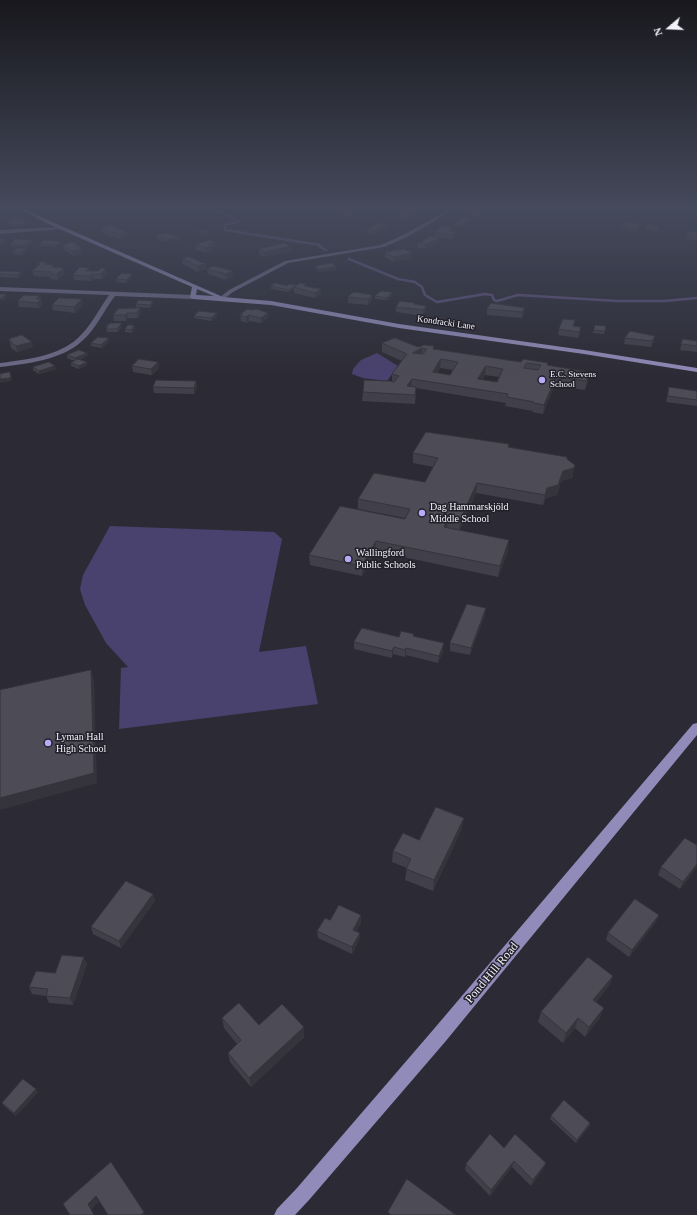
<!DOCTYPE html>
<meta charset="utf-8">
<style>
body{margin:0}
#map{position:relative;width:697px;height:1215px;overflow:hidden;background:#2c2b35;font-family:Georgia,serif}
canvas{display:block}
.north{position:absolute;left:649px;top:8px;width:40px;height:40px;-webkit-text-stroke:3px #22212b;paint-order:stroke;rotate:251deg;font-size:11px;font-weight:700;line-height:16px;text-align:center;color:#f3f2f9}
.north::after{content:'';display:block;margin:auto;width:14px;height:18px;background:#f3f2f9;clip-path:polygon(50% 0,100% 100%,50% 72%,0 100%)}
</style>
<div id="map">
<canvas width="697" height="1215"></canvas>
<div class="north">N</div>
</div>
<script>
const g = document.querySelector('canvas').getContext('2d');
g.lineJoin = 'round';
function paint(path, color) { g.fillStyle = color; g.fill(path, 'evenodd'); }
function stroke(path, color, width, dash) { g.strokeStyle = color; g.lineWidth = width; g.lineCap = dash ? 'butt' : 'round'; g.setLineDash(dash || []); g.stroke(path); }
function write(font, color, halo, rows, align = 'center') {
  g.font = font + ' Georgia,serif'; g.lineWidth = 3; g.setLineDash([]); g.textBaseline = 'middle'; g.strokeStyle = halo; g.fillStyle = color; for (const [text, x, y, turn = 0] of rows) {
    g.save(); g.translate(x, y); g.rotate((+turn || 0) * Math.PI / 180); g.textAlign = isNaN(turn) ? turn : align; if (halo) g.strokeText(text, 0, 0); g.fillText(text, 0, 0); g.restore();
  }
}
const green = new Path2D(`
 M377,353l21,13 -11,15 -24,-3 -11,-4 1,-5 8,-9z
 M110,526l164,6 8,7 -23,113 47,-6 12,58 -199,25 2,-61 7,-1 -22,-24 -21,-38 -5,-16 3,-14z`);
const stream = new Path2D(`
 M160,208c12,1 25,3 36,2v-2
 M209,208l23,9 7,5 -14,2v6l95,15v2l6,3
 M349,259l49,20 17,3 7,5 3,8 12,7 48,-8 7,1 2,5 3,1 21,-6 100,6h46l33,-3`);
const street = new Path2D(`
 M452,208h5l-50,29 -23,10 -96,16 -55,29 -9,7 -5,-1 10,-8 56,-29 96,-16 22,-10z
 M64,227v1l-2,1 -62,5v-4z
 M0,287l193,8 3,2 -3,2 -78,-3c-11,14 -19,33 -33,45 -20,19 -56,23 -82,26v-4c25,-3 59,-7 78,-25 13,-12 21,-29 31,-43l-109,-4z`);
const secondary = new Path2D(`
 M19,208h5l26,13 173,76 48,4 128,23 185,26 113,18v4l-113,-18 -185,-26 -128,-23 -78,-6 -3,-2 2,-10 -146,-64zM197,289l17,7 -18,-1z
 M697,723v12l-252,307 -136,158 -14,15h-21l3,-6 20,-21 136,-158 260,-306z`);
const wall = new Path2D(`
 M255,208h27v2l-24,3 -3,-3z
 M357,213l-7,5 -9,-1v-3z
 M470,213h16l-7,4 -9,-2z
 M397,214h20l-10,6 -10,-1z
 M458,220l12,1 -8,6 -8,-1v-2l4,-3z
 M7,221l20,1v2l-11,3 -8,-3z
 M641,224v3l-5,4 -14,-3v-2z
 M646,224l13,5 -2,3 -12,-2z
 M101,228l25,4 1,5 -8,2 -17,-6z
 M367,229l21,1 -13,5 -8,-2z
 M199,230l9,4 -4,1 -5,-3z
 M453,231l2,1v5l-3,2 -17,-2v-5z
 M697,232v9l-11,-2 1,-5z
 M156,236l23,1 1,3 -14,2 -9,-3z
 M32,240v3l-5,4 -16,-1 -1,-2z
 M61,242v2l-4,3 -17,-1v-2z
 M417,243h23l-14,6 -9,-1z
 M77,244l1,2 5,7 -9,3 -10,-6 -1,-5z
 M195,245l21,2 -2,1v3l-8,2 -10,-3z
 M290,246l1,5 -27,6 -5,-3v-5z
 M26,248l1,3 -6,4 -8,-1 -1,-2z
 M385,252l27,1 -1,5 -17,4 -9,-5z
 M182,258l24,11 -8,3 -15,-8z
 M46,262l1,3 8,2 10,6 -7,7 -7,-1 -1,-2 -16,-1 -2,-5 6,-5v-2z
 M316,266l20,1v3l-17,2 -3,-4z
 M89,268v3h9l8,-3 1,6 -5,5h-9l-2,2 -17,-1 -1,-5z
 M207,269l26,8 -7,3 -18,-6z
 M0,271l22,3 -4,4 -18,-1z
 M132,274v2l-6,7 -10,-1v-3z
 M296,285l10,1 15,8 -6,4 -21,-5v-4l-5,3 -18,-3v-3z
 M392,292v3l-5,5 -12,-1v-3z
 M372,295v5l-4,5 -20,-2v-6z
 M40,296l2,9 -3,3 -20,-1 -1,-6z
 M153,301v2l-3,5 -14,-1v-3z
 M415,304l11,2v5l-3,5 -27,-4v-5z
 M52,305h31l-8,8 -22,-3z
 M525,308l-1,6 -2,4 -35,-3v-6z
 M118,309l23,4 -3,5h-10l-2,3h-12l-1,-6z
 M217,313v3l-6,5 -17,-3v-2z
 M240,314l28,4 -7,5 -12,-2 -2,2 -6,-2z
 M595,325l11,1 -2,8 -11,-1z
 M106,326h16l-4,6h-11z
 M574,326l7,1 -1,6 -2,5 -20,-3 1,-6z
 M135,328l-3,5 -7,-1v-3z
 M625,338l29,3 -3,6 -27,-3z
 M9,339l24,8 -16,5 -6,-4z
 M683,339l14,2v11l-17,-2z
 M109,341l-7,7 -11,-2v-3z
 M382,343l36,4 16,-1v3l87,13 27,1v3l41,6 -1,9 -3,9 -31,-4 -11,28 -11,-2 1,-1 -28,-5 1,-3 -90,-15 -1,16 -53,-3 1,-9 29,-11v-7l10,-13 -20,-9zM440,368l13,2 -3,5 -13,-2zM485,375l14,2 -2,5 -15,-2z
 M87,353l1,2 -9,5 8,5 -8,4 -8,-3v-3l4,-2 -8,-3v-3z
 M158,362l1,6 -7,7 -19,-3 -1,-6z
 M33,367l23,2 -17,5 -6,-4z
 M196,381l1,6 -3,7 -40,-1 -1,-6z
 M669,387l28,4v15l-31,-4z
 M509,447l58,12 6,16 -1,3 -11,3 -4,14 -11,3 -3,7 -67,-12 -17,38 49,20 -10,26 -123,-26 -13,25 -52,-11 -1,-10 96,-36v-1l-47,-9v-10l67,-17 9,-15 -21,-4v-10z
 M485,615l-15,40 -20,-4v-8z
 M414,636l29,15 -5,12 -32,-8 -1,2 -12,-3 -1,4 -38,-9v-7l45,-5z
 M462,828l-29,63 -28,-11 2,-12 -15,-6 1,-11 26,-11z
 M661,867h36l-17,22 -22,-14z
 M153,894l2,7 -34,47 -28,-14 -2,-7z
 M659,915l-3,7 -27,35 -23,-17 2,-7z
 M330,920l31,3 -5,8 4,2 -1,7 -7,14 -34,-16 -1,-7z
 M87,964l-14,41 -24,-2 -3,-7 -14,-2 -3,-7 26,-14z
 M613,976l-4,10 -13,16 4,16 -15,19 -10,-9 -12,15 -25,-21 3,-10z
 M222,1018l37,7 45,12 -53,50 -21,-25 -2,-9 9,-9 -13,-16z
 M38,1092l-22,24 -12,-10 -2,-3z
 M551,1116l39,7 -1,4 -13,16 -26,-24z
 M504,1148l42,15 -3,6 -12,17 -19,-19 -22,29 -25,-26 1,-6z`);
const shadedWall = new Path2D(`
 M258,208h24v2l-24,3z
 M5,209l2,5h-7v-4z
 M418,210l-1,4 -10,6v-4z
 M486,210v3l-7,4 1,-3z
 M357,211v2l-7,5v-2z
 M470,218v3l-8,6v-2z
 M27,222v2l-11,3v-2z
 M641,224v3l-5,4 1,-3z
 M388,225v5l-13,5v-5z
 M208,231v3l-4,1v-3z
 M126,232l1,5 -8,2v-5z
 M455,232v5l-3,2v-5z
 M179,237l1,3 -14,2v-3z
 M441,238l-1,5 -14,6v-5z
 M5,239l1,3 -6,4v-3z
 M32,240v3l-5,4 -1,-2z
 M61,242v2l-4,3 -1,-2z
 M216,242v5l-2,1v3l-8,2 -1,-5 4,-4z
 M77,244l1,5 4,-1 1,5 -9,3 -1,-5 2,-6z
 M290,246l1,5 -27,6v-5z
 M26,248l1,3 -6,4v-3z
 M412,253l-1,5 -17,4v-5z
 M206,264v5l-8,3 -1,-6z
 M336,267v3l-17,2v-3z
 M64,268l1,5 -7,7 -1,-6z
 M106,268l1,6 -5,5 -1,-5z
 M233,271v6l-7,3v-6z
 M22,272v2l-4,4 -1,-3z
 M92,274l1,5 -2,2 -1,-5z
 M132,274v2l-6,7v-3z
 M296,285l-2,2v2l-5,3v-2z
 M321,289v5l-6,4v-5z
 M392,292v3l-5,5v-2z
 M6,294l1,3 -5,5 -1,-3z
 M372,295v5l-4,5v-6z
 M40,296l2,9 -3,3 -3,-9z
 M82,299l1,6 -8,8 -1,-6z
 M153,301v2l-3,5v-3z
 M426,306v5l-3,5v-6z
 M140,308l1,5 -3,5 -1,-5z
 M525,308l-1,6 -2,4v-6z
 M127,313l1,5 -2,3 -1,-6z
 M217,313v3l-6,5v-3z
 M268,313v5l-7,5v-5z
 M249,315v6l-2,2 -1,-6z
 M122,323v3l-4,6 -1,-3z
 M134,325l1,3 -3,5 -1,-3z
 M581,327l-1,6 -2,5 1,-6z
 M655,336l-1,5 -3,6 1,-6z
 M109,338v3l-7,7 -1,-3z
 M32,342l1,5 -16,5 -1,-6z
 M422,348v9l-9,-4z
 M87,353l1,2 -13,6v-3z
 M441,359l-1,9 -8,13 1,-9z
 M87,362v3l-8,4v-3z
 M158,362l1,6 -7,7 -1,-6z
 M55,366l1,3 -17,5v-3z
 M486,366l-1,9 -7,13v-9z
 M10,372l2,9 -12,2v-4z
 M589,372l-1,9 -3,9z
 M556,377l-2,9 -11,28 1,-9z
 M412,379l-1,9 -5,7 1,-9z
 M196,381l1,6 -3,7v-6z
 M575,465l-3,13 -11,3 -4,14 -11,3 -3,7 2,-10 2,-7 16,-17z
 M477,483l-1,10 -17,38 1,-11z
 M448,518l-1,10 -3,-1z
 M509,540l-1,11 -10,26 2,-11z
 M376,541l-1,10 -13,25v-10z
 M486,608l-1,7 -15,40 1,-7z
 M444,643l-1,8 -5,12 1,-7z
 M394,647l-1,7 -1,4v-7z
 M406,648v7l-1,2v-7z
 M91,670l3,10 3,103 -97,27v-12z
 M464,818l-2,10 -29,63 1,-11z
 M697,864v3l-17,22 3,-7z
 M153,894l2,7 -34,47 -2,-7z
 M361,915v8l-8,14v-7z
 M659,915l-3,7 -27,35 3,-7z
 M360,933l-1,7 -7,14v-7z
 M84,957l3,7 -14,41 -3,-7z
 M613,976l-4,10 -19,24 3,-10z
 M604,1008l-4,10 -15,19 4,-10z
 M578,1018l-3,10 -12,15 3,-10z
 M304,1027v10l-53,50 -2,-9z
 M36,1089l2,3 -22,24 -2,-3z
 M590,1123l-1,4 -13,16 1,-3z
 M514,1161l-2,6 -22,29 1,-6z
 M546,1163l-3,6 -12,17 2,-6z
 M96,1196l3,6 -8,8 -3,-6z
 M144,1212l1,3h-4z`);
const building = new Path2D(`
 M0,208h4l1,1 -5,1z
 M408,208l10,2 -11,6 -10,-2z
 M476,209l10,1 -6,4 -10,-1z
 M348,210l9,1 -7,5 -9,-2z
 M463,217l7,1 -8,7 -8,-1 6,-4h-2z
 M19,218l8,4 -11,3 -9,-4z
 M627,222l14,2 -4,4 -15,-2z
 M378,223l10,2 -13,5 -8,-1z
 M646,224l13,2 -2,4 -12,-2z
 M111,225l15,7 -7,2 -18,-6z
 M443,226l10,2 -4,3 6,1 -3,2 -17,-2z
 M203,229l5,2 -4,1 -5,-2z
 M691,231l6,1v4l-10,-2z
 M165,233l14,4 -13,2 -10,-3z
 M430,236l11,2 -15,6 -9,-1 6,-2z
 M0,239h5l-5,4z
 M16,239l16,1 -6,5 -16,-1z
 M44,240l17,2 -5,3 -16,-1z
 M210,240l6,2 -7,2 4,2 -8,2 -10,-3z
 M72,242l5,2 -2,1 7,3 -9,3 -10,-6z
 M285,243l5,3 -26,6 -5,-3z
 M18,248h8l-5,4h-9z
 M405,249l7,4 -18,4 -9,-5z
 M189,257l17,7 -9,2 -15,-8z
 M40,262h6l-2,2 10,1 -2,2 12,1 -7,6h-7l2,-2 -20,-1 8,-7h-2z
 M333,263l3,4 -17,2 -3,-3z
 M214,266l19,5 -7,3 -19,-5z
 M80,267l9,1 -3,3h12l3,-3h5l-5,6h-9l-2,2 -17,-1z
 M0,271l22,1 -5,3 -17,-1z
 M122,273l10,1 -6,6 -10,-1z
 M275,283l12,3 2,-2 7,1 -7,5 -18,-4z
 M300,283l6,1 -2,2 17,3 -6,4 -21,-6z
 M381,291l11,1 -5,6 -12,-2z
 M354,292l18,3 -4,4 -20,-2z
 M0,294h6l-5,5h-1z
 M24,295l16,1 -4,3h5l-4,4 -19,-2z
 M59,298l23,1 -8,8 -22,-2z
 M139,300l14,1 -3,4 -14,-1z
 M400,301l15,2 -1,1 12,2 -3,4 -27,-3z
 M491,303l34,5 -3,4 -35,-3z
 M140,308l-3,5h-10l-2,2h-12l5,-6z
 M248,309l5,1 3,-1 12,4 -7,5 -12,-3 -3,2 -6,-1 3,-2h-3z
 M199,311l18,2 -6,5 -17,-2z
 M563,319l12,1 -2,6 8,1 -2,5 -20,-3z
 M111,323h11l-5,6h-11l2,-3h-2z
 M128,325h6l-3,5 -6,-1z
 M595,325l11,1 -1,5 -11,-1z
 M630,331l25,5 -3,5 -27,-3z
 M22,335l10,7 -16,4 -6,-4h2l-3,-3z
 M98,337l11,1 -8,7 -10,-2z
 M395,338l23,9 6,-2 10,1 -1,3 88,13 2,-3 25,4 -1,2 42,7 -2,9 -31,-4 -12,28 -10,-2v-1l-27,-5 1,-3 -96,-15 -5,7 9,1 -1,8 -52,-3 1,-12 26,1 4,1 5,-6 -7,-2 15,-20 -25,-11zM422,348l5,1 -4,5 -10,-1zM441,359l17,3 -8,13 -17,-3zM527,363l14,2 -3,5 -14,-2zM486,366l17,3 -6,13 -19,-3z
 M683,339l14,2v5l-16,-2z
 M79,350l8,3 -12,5 -8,-3z
 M78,359l9,3 -8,4 -8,-3z
 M139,359l19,3 -7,7 -19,-3z
 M49,362l6,4 -16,5 -6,-4z
 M10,372l1,6 -11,1v-5z
 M156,380l40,1 -2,7 -41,-1z
 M669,387l28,4v9l-29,-4z
 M426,432l83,12 -1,3 59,10v2l8,6 -1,3 -11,3 -5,14 -11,3 -2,7 -68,-12 -17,37 -12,-2 -4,9 65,13 -9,26 -124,-25 -14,25 -53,-11 31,-49 65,13 5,-10 -52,-10 16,-26 51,9 13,-24 -25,-5z
 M467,604l19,4 -15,40 -21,-5z
 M362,628l37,9 2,-6 13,3 -1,2 31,7 -5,13 -33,-8 -1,2 -11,-3 -2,4 -38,-9z
 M91,670l3,103 -94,25v-108z
 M436,807l28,11 -30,62 -28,-11 5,-10 -18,-8 10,-18 16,7z
 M685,838l12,7v19l-14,18 -22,-15z
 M126,881l27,13 -34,47 -28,-14z
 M635,899l24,16 -27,35 -24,-17z
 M339,905l22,10 -8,15 7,3 -8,14 -35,-16 8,-13 5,2z
 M62,955l22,2 -14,41 -24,-2 2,-7 -19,-2 7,-16 19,2z
 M588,957l25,19 -20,24 11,8 -15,19 -11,-9 -12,15 -25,-21z
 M239,1003l20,22 23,-21 22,23 -55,51 -21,-25 13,-13 -19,-22z
 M23,1079l13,10 -22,24 -12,-10z
 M564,1100l26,23 -13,17 -26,-24z
 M490,1134l14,14 11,-14 31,29 -13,17 -19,-19 -23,29 -25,-26z
 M111,1162l33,50 -3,3h-33l-12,-19 -8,8 6,11h-24l-7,-11z
 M407,1179l49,36h-65l-3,-3z`);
const markers = [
 [542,380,4,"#b7abf8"],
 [422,513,4,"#b7abf8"],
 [348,559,4,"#b7abf8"],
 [48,743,4,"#b7abf8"]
];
const farStreetnames = [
 ["Kondracki Lane",446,323,8]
];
const farPoinames = [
 ["E.C. Stevens",550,375],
 ["School",550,385]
];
const poiNames = [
 ["Dag Hammarskjöld",430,507],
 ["Middle School",430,519],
 ["Wallingford",356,553],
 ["Public Schools",356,565],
 ["Lyman Hall",56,737],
 ["High School",56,749]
];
const nearStreetnames = [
 ["Pond Hill Road",492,973,-50]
];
paint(green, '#49416e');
stroke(stream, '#5c4e7a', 2.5);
paint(street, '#6d6986');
paint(secondary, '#918bb9');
paint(wall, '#41404a');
paint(shadedWall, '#35343c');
paint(building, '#4c4b56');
stroke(building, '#35343c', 1);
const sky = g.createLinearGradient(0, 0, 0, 378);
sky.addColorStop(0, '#18181d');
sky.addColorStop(0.55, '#454a5c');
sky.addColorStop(1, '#454a5c00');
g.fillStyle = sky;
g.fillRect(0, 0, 697, 378);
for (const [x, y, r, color] of markers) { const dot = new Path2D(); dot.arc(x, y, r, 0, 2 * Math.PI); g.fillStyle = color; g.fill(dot); stroke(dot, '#22212b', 1.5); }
write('9px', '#f3f2f9', '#22212b', farStreetnames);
write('9px', '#f3f2f9', '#22212b', farPoinames, 'left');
write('10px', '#f3f2f9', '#22212b', poiNames, 'left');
write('12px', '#f3f2f9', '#22212b', nearStreetnames);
</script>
